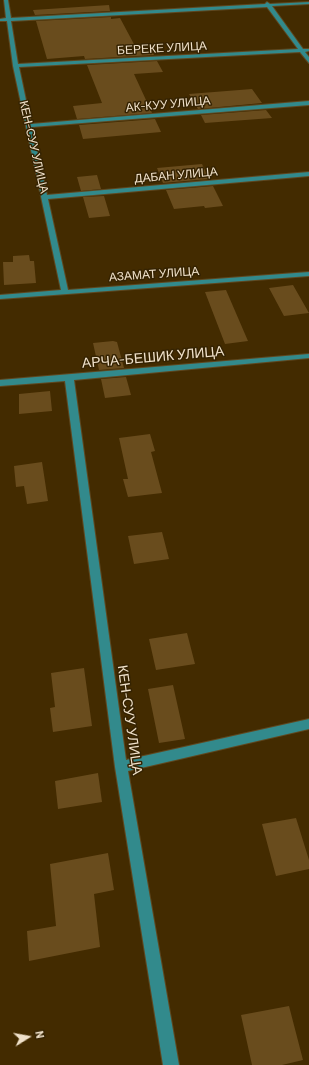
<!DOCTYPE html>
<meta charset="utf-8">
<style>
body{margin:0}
#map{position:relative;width:309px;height:1065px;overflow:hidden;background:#432b00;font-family:Barlow,sans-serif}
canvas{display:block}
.north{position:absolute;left:8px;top:1017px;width:40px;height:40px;-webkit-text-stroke:3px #352302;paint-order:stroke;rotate:79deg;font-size:11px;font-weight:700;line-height:16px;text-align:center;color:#f0e1ca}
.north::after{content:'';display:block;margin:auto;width:14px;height:18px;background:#f0e1ca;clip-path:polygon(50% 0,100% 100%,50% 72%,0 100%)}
</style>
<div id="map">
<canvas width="309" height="1065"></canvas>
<div class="north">N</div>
</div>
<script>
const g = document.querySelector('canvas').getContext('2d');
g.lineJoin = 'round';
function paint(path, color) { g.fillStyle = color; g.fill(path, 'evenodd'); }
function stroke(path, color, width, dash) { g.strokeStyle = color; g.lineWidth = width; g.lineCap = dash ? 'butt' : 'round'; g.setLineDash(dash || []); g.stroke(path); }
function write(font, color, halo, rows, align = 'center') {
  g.font = font + ' Barlow,sans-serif'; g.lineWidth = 3; g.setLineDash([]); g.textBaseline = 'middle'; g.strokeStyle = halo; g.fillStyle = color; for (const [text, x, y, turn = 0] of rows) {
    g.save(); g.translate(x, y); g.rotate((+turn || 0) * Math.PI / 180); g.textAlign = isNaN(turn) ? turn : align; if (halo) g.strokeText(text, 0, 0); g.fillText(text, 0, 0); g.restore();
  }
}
const building = new Path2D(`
 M109,5l1,6 -75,4 -2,-5z
 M111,17v2l9,-1 15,28 14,-1 5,10 -69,4 -1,-3 -37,3 -11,-38z
 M157,61l6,11 -29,2 18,39 -75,6 -4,-13 29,-3 -15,-38z
 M252,89l10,14 -64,6 -9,-15z
 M266,110l6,8 -67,5 -4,-8z
 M155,119l6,13 -78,7 -4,-14z
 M202,164l7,15 -46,4 -6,-15z
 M97,175l4,14 -20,2 -4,-14z
 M213,186l10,20 -18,2 -1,-2 -30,3 -8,-19z
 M104,196l6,20 -21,2 -6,-21z
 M29,255l1,6h4l2,22 -32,2 -1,-23h10v-6z
 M293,285l16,28 -25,3 -15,-28z
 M226,290l22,51 -23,3 -20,-52z
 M113,341l4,1 7,26 -25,2 -6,-27z
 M126,377l5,18 -26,3 -4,-19z
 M50,391l2,20 -33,3v-20z
 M150,434l5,17 -4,1 11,41 -34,4 -5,-18h5l-9,-41z
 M42,462l6,39 -21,3 -3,-18 -8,1 -2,-21z
 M162,532l7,27 -35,5 -6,-28z
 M187,633l8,31 -39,6 -7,-31z
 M84,668l8,58 -39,6 -3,-24 5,-1 -4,-34z
 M173,685l12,54 -26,4 -11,-54z
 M98,773l4,29 -44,7 -3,-28z
 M296,818l13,42v9l-33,7 -14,-52z
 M108,853l6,37 -20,4 6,53 -71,14 -2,-30 29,-5 -6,-62z
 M289,1006l14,54 -21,5h-30l-11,-50z`);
const minor = new Path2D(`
 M4,0h4l3,18 254,-14 2,-2 3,2 39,-2v2l-37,2 31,43h6v2l-4,1 4,5v6l-9,-11 -281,15 12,57 278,-23v4l-277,22 15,68 262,-23v4l-261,23 20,91 241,-18v4l-309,23v-4l61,-5 -48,-224 -6,-45h-7v-2l6,-1zM267,7l31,42 -280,15 -7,-43z
 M309,354v4l-235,22 52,380 183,-41v10l-181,42 51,294h-16l-48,-298 -50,-386 -65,5v-6z`);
const farStreetnames = [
 ["БЕРЕКЕ УЛИЦА",162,48,-3],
 ["АК-КУУ УЛИЦА",168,104,-5],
 ["КЕН-СУУ УЛИЦА",34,147,77],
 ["ДАБАН УЛИЦА",176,175,-5],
 ["АЗАМАТ УЛИЦА",154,274,-4]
];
const streetNames = [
 ["АРЧА-БЕШИК УЛИЦА",153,357,-5],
 ["КЕН-СУУ УЛИЦА",130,720,82]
];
paint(building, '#694c1d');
stroke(minor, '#5f4820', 2);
paint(minor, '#328a8c');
write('12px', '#f0e1ca', '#352302', farStreetnames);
write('14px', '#f0e1ca', '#352302', streetNames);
</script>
